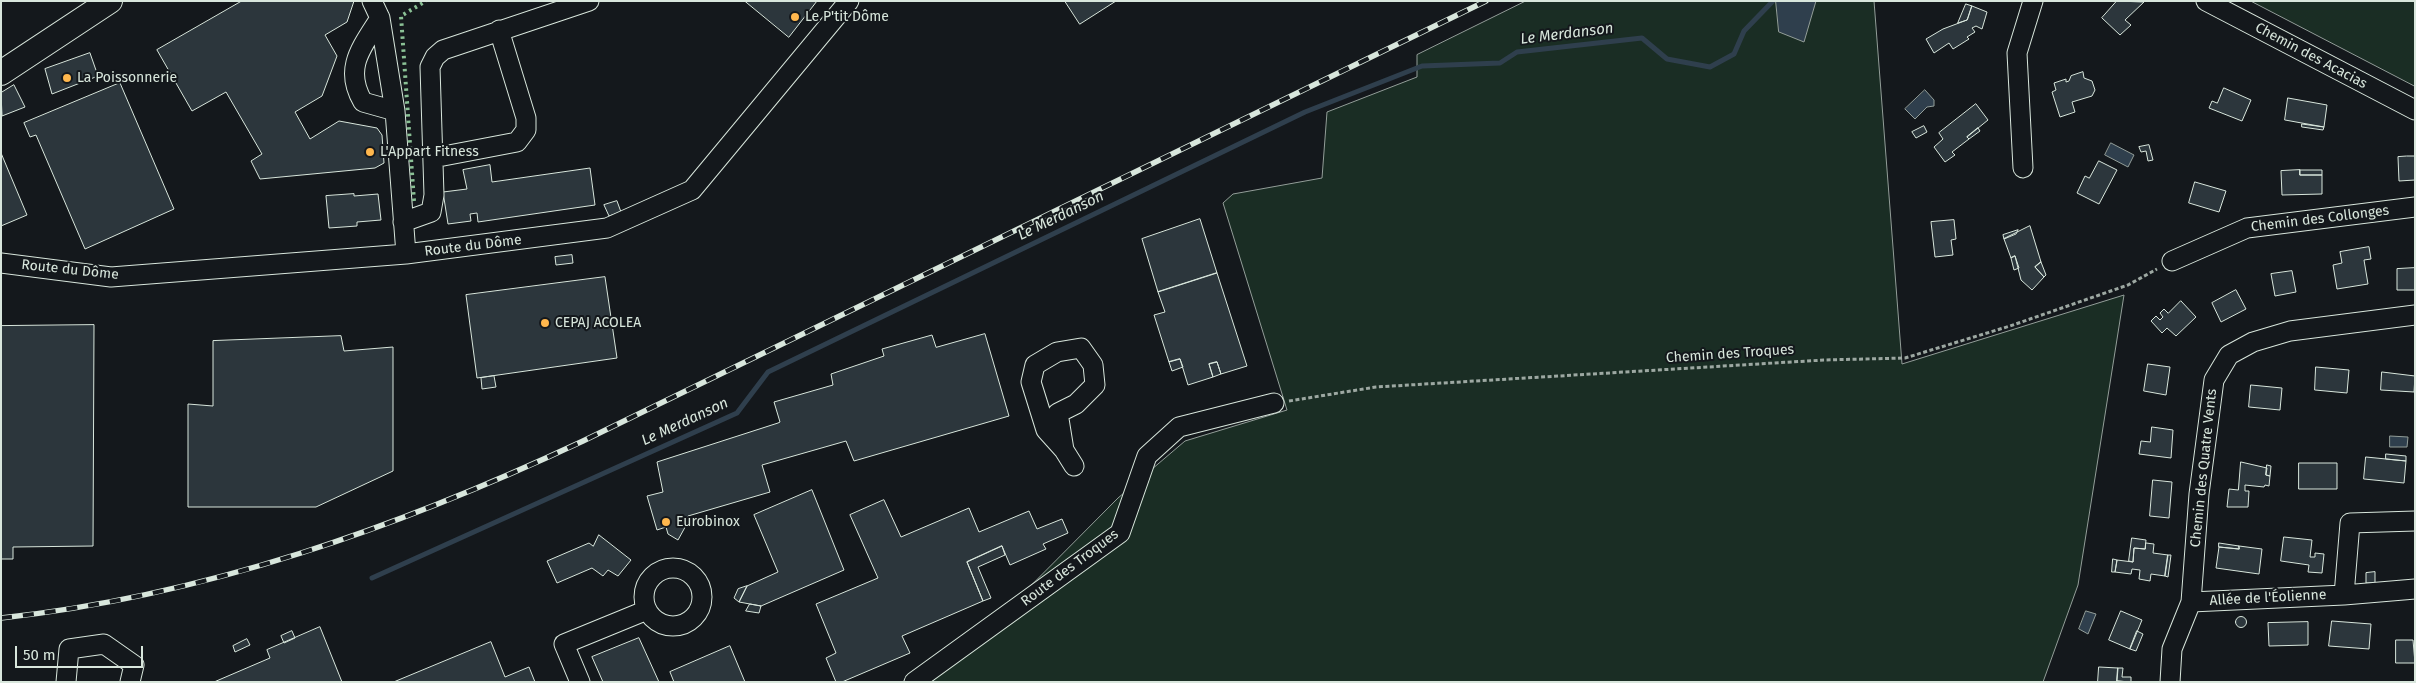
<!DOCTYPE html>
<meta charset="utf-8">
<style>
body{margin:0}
#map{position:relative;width:2416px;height:683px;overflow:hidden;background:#14181c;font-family:"Fira Sans",sans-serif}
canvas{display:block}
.frame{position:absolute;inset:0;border:2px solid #d8e6dc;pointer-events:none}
.scale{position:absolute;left:15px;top:646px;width:128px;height:22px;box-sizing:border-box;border:2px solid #d8e6dc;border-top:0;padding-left:6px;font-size:15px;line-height:18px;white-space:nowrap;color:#d8e6dc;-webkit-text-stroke:4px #14181c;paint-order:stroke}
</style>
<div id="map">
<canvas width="2416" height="683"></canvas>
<div class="frame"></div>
<div class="scale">50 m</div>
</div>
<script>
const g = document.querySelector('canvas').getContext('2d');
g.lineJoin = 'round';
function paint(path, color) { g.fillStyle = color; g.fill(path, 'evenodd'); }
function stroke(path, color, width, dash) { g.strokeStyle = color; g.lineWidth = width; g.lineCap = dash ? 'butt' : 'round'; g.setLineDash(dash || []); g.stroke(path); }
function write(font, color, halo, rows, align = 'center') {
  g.font = font + ' "Fira Sans",sans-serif'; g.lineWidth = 4; g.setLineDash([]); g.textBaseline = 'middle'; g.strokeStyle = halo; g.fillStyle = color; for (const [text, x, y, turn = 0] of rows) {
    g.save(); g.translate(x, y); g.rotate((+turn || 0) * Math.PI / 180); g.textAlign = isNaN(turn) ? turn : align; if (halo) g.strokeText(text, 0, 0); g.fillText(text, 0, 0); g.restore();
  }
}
const green = new Path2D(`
 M1526,1h348l28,363 222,-69 -46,290 -35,97h-1117l26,-17 166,-167 67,-57 102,-31 -64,-207 10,-9 89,-16 5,-66 90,-35v-22z
 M2251,1h164v85z`);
const water = new Path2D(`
 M1776,1h40l-12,41 -25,-10z
 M1925,90l9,10v6l-7,1 -12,12 -10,-10z
 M2111,143l23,12 -6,12 -23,-12z
 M2390,436l18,1 -1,10h-17z
 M2086,611l10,3 -8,20 -9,-5z`);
const stream = new Path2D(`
 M372,578l365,-165 31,-41 537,-260 117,-46 78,-3 17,-11 125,-14 25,21 43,8 24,-13 10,-23 29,-30`);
const building = new Path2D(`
 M242,1h112l-7,21 -22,13 12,21 -15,40 -27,16 15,27 29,-18 38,7 5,7 2,28 -9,5 -115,11 -9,-18 11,-7 -36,-62 -34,19 -35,-61z
 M745,1h72l-28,36z
 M1065,1h51l-36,23z
 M2117,1l27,1 -19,18 6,5 -11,10 -18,-17z
 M1966,4l6,2 -5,14 -9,3z
 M1972,6l15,6 -5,17 -6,-3 -4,2 3,4 -8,5 2,2 -16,10 -4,-6 -15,10 -8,-14 17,-10 24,-9z
 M90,53l8,23 -46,18 -7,-25z
 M2083,72l1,6 8,3 3,9 -3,6 -20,6 3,10 -15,5 -8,-25 4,-2 -2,-7 12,-4v3l3,-1 2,-5z
 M120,83l54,126 -89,40 -49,-114 -6,2 -6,-14z
 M14,85l11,22 -23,9 -1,-23z
 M2224,88l27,12 -9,21 -33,-13 3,-7 5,2z
 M2288,98l39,7 -3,22 -39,-7z
 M1976,104l12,16 -21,17 2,2 -17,13 3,3 -10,7 -11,-15 9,-8 -4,-6z
 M2302,124l22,3 -1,3 -21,-3z
 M1924,126l3,6 -11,6 -4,-6z
 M1978,128l2,3 -11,8 -2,-2z
 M2149,145l4,15 -5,1 -2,-10 -5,1 -2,-5z
 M1,153l26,62 -26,11z
 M2407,156h8v24l-16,1 -1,-24z
 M2099,161l18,9 -18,34 -22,-11 8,-17 4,2z
 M490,165l2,17 98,-14 5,37 -117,17 -1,-9 -7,1 1,7 -23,3 -5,-32 24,-3 -4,-19z
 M2300,170h22v5h-22z
 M2300,170v5h22v19l-40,1 -1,-24z
 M2195,182l31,9 -7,21 -30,-9z
 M354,194v2l24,-2 3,26 -24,2v4l-28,2 -3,-32z
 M617,201l4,11 -12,4 -5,-11z
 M1200,219l17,54 -59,19 -16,-53z
 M1954,220l2,19 -5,1 2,15 -18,2 -4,-35z
 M2030,226l11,36 -6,5 9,10 -12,13 -11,-10 -6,-24 -4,2 -7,-19z
 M2018,230l-2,4 -12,5 -1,-4z
 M2369,247l2,12 -7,1 4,24 -31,5 -4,-24 9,-2 -2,-11z
 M572,255l1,8 -17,2 -1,-8z
 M2015,256l4,12 -5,2 -3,-12z
 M2041,262l5,13 -2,2 -9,-10z
 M2415,268v22h-18v-21z
 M2292,271l4,21 -21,4 -4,-22z
 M1217,273l30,93 -26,8 -4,-12 -8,2 4,13 -25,8 -8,-26 -11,3 -15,-47 11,-3 -7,-20z
 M605,277l12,81 -140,20 -11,-83z
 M2236,290l10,19 -25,13 -9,-19z
 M2181,301l15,16 -20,19 -9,-8 -5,5 -11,-12 5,-5 4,4 3,-3 -3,-4 4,-4 4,4z
 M94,325l-1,221 -80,1v12h-12v-233z
 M985,334l24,82 -155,45 -8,-20 -84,24 8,27 -82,24 1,4 -11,20 -10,-6 -2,-7 -9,3 -10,-34 16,-4 -6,-30 121,-39 2,-1 -6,-20 59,-17 -2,-11 53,-18 -2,-7 50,-14 4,12z
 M341,336l3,15 49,-4v124l-77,36h-128v-103l25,2v-65z
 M1180,359l3,8 -11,4 -3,-9z
 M1217,362l4,12 -8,3 -4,-13z
 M2148,364l22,3 -4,28 -22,-4z
 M2316,367l33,3 -2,23 -32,-3z
 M2382,372l33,4 -1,16 -33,-2z
 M494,376l2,11 -14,2 -1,-11z
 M2251,385l31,3 -2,22 -31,-3z
 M2152,427l21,3 -2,28 -32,-4 2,-13 9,1z
 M2386,454l20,2v5l-20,-2z
 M2366,457l40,4 -2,22 -40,-4z
 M2241,462l26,6 -1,7 4,1 -1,10 -4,-1 -1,2 -19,-2v6h4l-1,16h-21l2,-18 9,1z
 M2299,463h38v26h-38z
 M2267,465l4,1 -1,10 -4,-1z
 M2153,480l19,2 -3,36 -19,-2z
 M812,490l32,80 -83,36 -22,-4 8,-16 31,-14 -24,-57z
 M884,500l17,37 68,-29 10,24 50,-21 8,18 25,-10 6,14 -25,11 3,5 -36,16 -8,-19 -35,16 16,39 -81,35 8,17 -68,29h-6l-10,-24 10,-5 -20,-49 62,-26 -28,-63z
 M599,535l32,25 -13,16 -10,-6 -5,6 -11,-8 -35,15 -10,-22 42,-18 4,3z
 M2284,537l28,3 -2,17h5v-4l9,1 -2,19 -14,-1 1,-7 -28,-4z
 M2132,538l14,2 -1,9 -11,-1 -1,14 -4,-1z
 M2146,543l8,1 -1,9 15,2 -3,21 -14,-2 -1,7 -11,-2 1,-9 -8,-1 -1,5 -16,-2 2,-12 16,2 1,-14 11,1z
 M2219,543l20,3v3l-20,-2z
 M1002,546l3,9 -27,12 13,31 -8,3 -16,-39z
 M2239,546l23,3 -3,25 -43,-6 3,-21 20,2z
 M2168,555h3l-3,22 -3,-1z
 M2113,559l4,1 -2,12h-3z
 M2375,572v11h-9v-10z
 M747,586l-8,16 -5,-4 4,-9z
 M750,604l11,2 -2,7 -13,-2z
 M2121,611l21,9 -12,29 -21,-9z
 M2235.5 622a5.5 5.5 0 1 1 11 0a5.5 5.5 0 1 1-11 0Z
 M2332,621l39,3 -2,25 -40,-3z
 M2308,622v23l-39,1 -1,-23z
 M320,627l22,55h-128l56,-24 -3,-8z
 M292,631l3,7 -11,5 -3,-7z
 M2137,631l6,3 -7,17 -6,-2z
 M639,638l20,44h-56l-11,-25z
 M247,639l3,6 -15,7 -2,-6z
 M2396,640h17l2,23h-19z
 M491,642l14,35 24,-10 6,15h-141z
 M730,646l15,36h-71l-4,-10z
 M2099,667l19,1 -1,13 14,1h-33z
 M2118,668h5l-1,9h9v5l-14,-1z`);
const path = new Path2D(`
 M1289,401l87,-14 448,-27 81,-2 105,-32 118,-41 29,-16`);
const minor = new Path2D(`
 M372,1l8,17 15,93 11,143
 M2206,1l209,109
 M380,18c-18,29 -37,50 -17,84l32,9
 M433,158l84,-16 9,-12v-12l-27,-88
 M2023,168l-6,-115 16,-52
 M403,222l28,-10 3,-17 -4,-128 5,-10 8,-7 146,-49
 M2172,261l75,-33 168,-21
 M1,263l110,14 295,-23 201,-26 85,-38 157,-189
 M1064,450l-18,-20 -15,-48 4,-17 22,-13 24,-4 12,17 2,20 -19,19 -18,9 6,37 10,16
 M644 597a29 29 0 1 1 58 0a29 29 0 1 1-58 0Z
 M2344,595l6,-72 65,-2
 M2191,602l153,-7 71,-6
 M66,682l3,-33 35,-5 30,21 -4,17
 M580,682l-16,-38 83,-34
 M914,682l206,-149 27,-77 32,-29 95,-24
 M2170,682l2,-33 19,-47 8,-108 15,-114 15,-25 24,-13 37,-11 125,-16`);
const major = new Path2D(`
 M1,73l109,-72`);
const rail = new Path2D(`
 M1,618c204,-22 398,-91 582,-177l903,-440`);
const hedge = new Path2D(`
 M414,201l-13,-185 25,-15`);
const markers = [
 [795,17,5,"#ffb74d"],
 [67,78,5,"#ffb74d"],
 [370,152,5,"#ffb74d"],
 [545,323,5,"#ffb74d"],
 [666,522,5,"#ffb74d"]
];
const poiNames = [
 ["Le P'tit Dôme",805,17],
 ["La Poissonnerie",77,78],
 ["L'Appart Fitness",380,152],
 ["CEPAJ ACOLEA",555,323],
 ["Eurobinox",676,522]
];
const streetNames = [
 ["Chemin des Acacias",2311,56,28],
 ["Chemin des Collonges",2320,219,-7],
 ["Route du Dôme",473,246,-7],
 ["Route du Dôme",70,270,6],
 ["Chemin des Troques",1730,354,-4],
 ["Chemin des Quatre Vents",2204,468,-84],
 ["Route des Troques",1070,568,-37],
 ["Allée de l'Éolienne",2268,598,-3]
];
const waterNames = [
 ["Le Merdanson",1567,34,-7],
 ["Le Merdanson",1061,216,-26],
 ["Le Merdanson",685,422,-25]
];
paint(green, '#1a2d24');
stroke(green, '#939e99', 1);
paint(water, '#2f3f4d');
stroke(water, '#939e99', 1);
stroke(stream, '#2f3f4d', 5);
paint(building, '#2c363c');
stroke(building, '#d8e6dc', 1);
stroke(minor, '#d8e6dc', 21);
stroke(major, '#d8e6dc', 26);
stroke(path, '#9da8a2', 3, [4, 2.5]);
stroke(minor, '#14181c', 19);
stroke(major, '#14181c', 24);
stroke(rail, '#d8e6dc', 5.5);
stroke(rail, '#14181c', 4, [11]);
stroke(hedge, '#8ac095', 4, [2.5, 4]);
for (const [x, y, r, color] of markers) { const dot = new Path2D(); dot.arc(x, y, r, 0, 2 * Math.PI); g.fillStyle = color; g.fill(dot); stroke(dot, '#14181c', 2); }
write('14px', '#d8e6dc', '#14181c', poiNames, 'left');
write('14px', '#d8e6dc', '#14181c', streetNames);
write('italic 15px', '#d8e6dc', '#14181c', waterNames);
</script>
